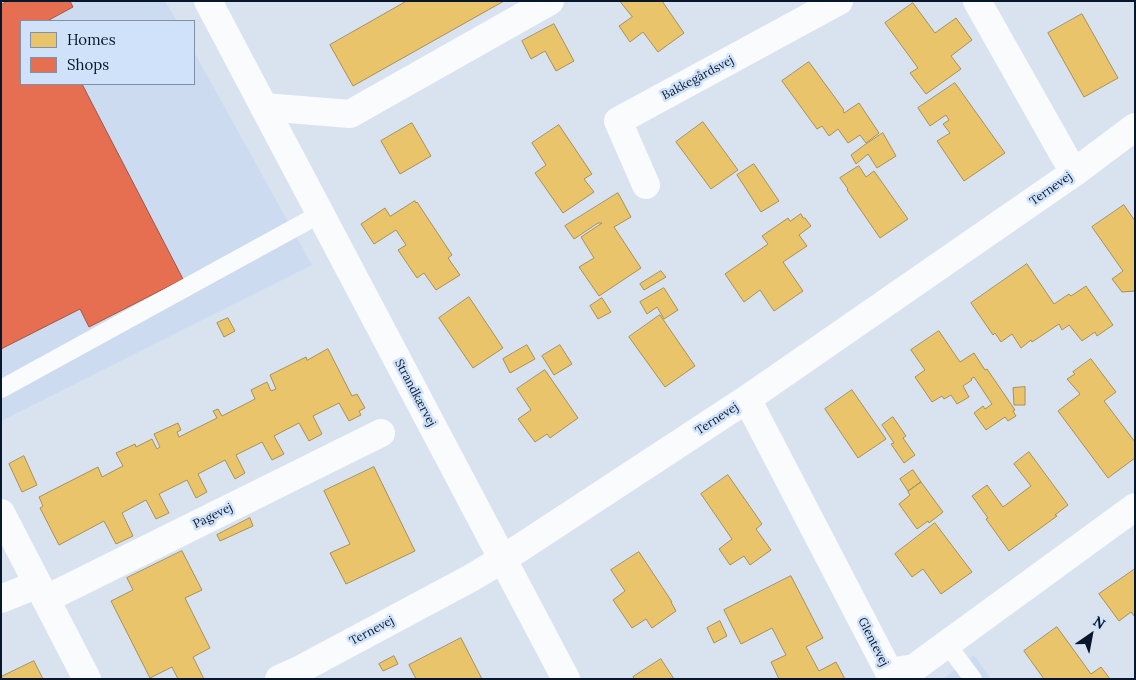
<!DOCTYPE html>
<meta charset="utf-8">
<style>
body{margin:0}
#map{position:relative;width:1136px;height:680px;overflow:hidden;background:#d9e3f0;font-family:Lora,serif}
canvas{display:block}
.frame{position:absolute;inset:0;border:2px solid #08182c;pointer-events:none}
.legend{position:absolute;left:20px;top:20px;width:175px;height:65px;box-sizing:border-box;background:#d0e2f9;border:1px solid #8091a7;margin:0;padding:6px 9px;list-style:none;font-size:15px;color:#08182c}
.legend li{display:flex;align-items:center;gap:10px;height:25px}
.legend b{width:25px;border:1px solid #8091a7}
.north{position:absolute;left:1066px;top:610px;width:50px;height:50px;-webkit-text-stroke:4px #d0e2f9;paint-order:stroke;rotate:33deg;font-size:14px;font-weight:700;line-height:20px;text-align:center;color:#08182c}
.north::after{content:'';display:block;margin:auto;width:18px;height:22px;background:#08182c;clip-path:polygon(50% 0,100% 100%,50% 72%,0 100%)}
</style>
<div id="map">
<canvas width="1136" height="680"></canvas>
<div class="frame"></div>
<ul class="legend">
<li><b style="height:14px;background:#e9c46a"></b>Homes</li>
<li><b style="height:14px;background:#e76f51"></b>Shops</li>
</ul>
<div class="north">N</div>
</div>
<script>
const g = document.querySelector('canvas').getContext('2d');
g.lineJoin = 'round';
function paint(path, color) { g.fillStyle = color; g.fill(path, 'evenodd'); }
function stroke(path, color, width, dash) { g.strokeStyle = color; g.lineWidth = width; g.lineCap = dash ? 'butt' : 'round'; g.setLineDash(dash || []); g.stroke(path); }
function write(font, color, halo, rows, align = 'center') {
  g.font = font + ' Lora,serif'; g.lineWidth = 5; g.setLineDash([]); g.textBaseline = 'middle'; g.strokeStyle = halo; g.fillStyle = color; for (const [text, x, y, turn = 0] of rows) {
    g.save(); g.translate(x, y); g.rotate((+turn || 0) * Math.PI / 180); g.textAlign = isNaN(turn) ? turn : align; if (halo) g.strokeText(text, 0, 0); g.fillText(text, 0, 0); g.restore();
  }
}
const built = new Path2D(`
 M1,1h164l12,20h-156v63h173v-32l118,213 -311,156z
 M974,655l17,24h-48z`);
const homes = new Path2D(`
 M407,1h97l-151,85 -23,-41z
 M620,1h42l22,32 -26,19 -15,-20 -13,10 -11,-16 13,-9z
 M913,3l22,30 21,-15 16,22 -21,16 10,13 -35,25 -16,-21 8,-5 -33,-45z
 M1082,14l36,64 -34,19 -36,-64z
 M554,24l20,37 -18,10 -11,-20 -14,8 -9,-18z
 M809,62l35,48 -1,1 1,2 15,-10 20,30 -13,10 -6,-8 -12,8 -10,-14 -9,7 -7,-10 -5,3 -35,-48z
 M955,83l50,70 -41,28 -27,-40 13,-8 -7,-9 6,-4 -3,-5 -16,11 -12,-18z
 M703,122l35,48 -27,19 -35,-47z
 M412,123l19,33 -31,18 -19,-33z
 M559,125l33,49 -8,5 10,13 -31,21 -28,-40 11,-8 -14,-22z
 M883,133l13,23 -19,12 -9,-14 -12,10 -5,-9 12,-9z
 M754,164l25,37 -18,11 -24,-37z
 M859,166l7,11 8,-6 34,48 -28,19 -33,-48 1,-1 -8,-11z
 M618,193l13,24 -17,10 27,41 -42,28 -20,-29 15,-9 -13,-21 21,-14h-4l-24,16 -9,-13z
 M415,201l1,2 1,-1 35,53 -4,3 12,17 -24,15 -12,-17 -7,5 -19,-28 8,-5 -10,-15 -22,14 -13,-20 24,-16 5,8z
 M1124,205l11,16v70l-13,1 -10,-13 11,-8 -31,-44z
 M801,214l2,4h2l6,8 -12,9 8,11 -24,16 20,29 -29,20 -14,-21 -16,12 -19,-28 43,-30 -6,-8 26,-18 2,3z
 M1027,264l27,40 15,-10 2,2 15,-10 27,39 -16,11 -2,-4 -13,9 -13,-16 -7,5 -3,-6 -27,18 -1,-2 -10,8 -9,-14 -11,8 -6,-9 -2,2 -22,-32z
 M661,271l5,6 -22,13 -4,-6z
 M664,288l14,22 -14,9 -7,-12 -10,7 -7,-12z
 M469,297l34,51 -30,20 -34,-50z
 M602,298l9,14 -13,7 -8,-13z
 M660,315l35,51 -30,21 -36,-50z
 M228,318l7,13 -11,6 -7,-14z
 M939,331l21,31 14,-9 11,17 2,-1 28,41 -2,1 3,5 -8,5 -3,-4 -19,13 -12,-17 9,-7 2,3 7,-5 -18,-27 -3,2 1,1 -9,6 6,11 -12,7 -6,-9 -7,4 -2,-3 -10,6 -17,-25 10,-7 -14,-20z
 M527,345l8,14 -25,14 -7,-14z
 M560,345l12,19 -18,11 -12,-19z
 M328,349l24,47 5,-2 8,14 -6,3 2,4 -12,6 -10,-18 -26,13 9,18 -13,7 -10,-18 -25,13 10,18 -12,6 -10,-18 -26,13 9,18 -10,6 -10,-19 -27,14 9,18 -11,6 -9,-18 -28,14 10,19 -13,6 -10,-19 -24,13 11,23 -17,8 -12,-23 -45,24 -19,-37 3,-2 -4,-9 59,-30 4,10 21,-11 -7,-13 19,-9 1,3 16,-8 5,10 3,-2 -6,-13 24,-11 3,7 -4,2 2,5 38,-19 -4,-7 5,-2 4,7 33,-17 -4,-9 16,-8 4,9 5,-2 -6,-14 36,-18 1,3z
 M1091,359l25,33 -12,9 31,41v16l-27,20 -50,-67 22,-17 -13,-15 8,-5 -2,-2z
 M545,370l33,48 -28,20 -3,-4 -12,8 -17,-23 13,-9 -14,-21z
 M1025,387v18h-11l-1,-17z
 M852,390l34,49 -28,19 -33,-49z
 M893,417l13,19 -3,2 12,17 -11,8 -13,-19 3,-1 -12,-18z
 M1029,452l39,53 -13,10 2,1 -48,35 -23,-32 2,-1 -16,-22 15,-11 16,22 28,-21 -17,-22z
 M24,456l13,29 -15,7 -13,-28z
 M374,467l41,84 -69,33 -16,-31 20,-9 -26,-53z
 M913,470l8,12 -13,9 -8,-12z
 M728,475l34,49 -6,5 15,21 -21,15 -6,-9 -14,9 -11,-16 13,-10 -31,-45z
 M921,482l22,30 -14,11 -1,-2 -11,8 -18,-25 11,-9 -2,-3z
 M250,518l3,8 -33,15 -3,-6z
 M935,523l37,49 -31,22 -18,-25 -11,8 -17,-23z
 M182,551l20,39 -17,8 25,50 -17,9 11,22h-26l-6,-12 -22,11 -39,-77 22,-11 -6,-12z
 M639,552l33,50h-1l5,9 -24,17 -6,-9 -14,9 -19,-28 12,-9 -14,-21z
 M1135,569v48l-4,-5 -12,9 -20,-27z
 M791,576l32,62 -17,9 13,24 17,-9 9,17h-66l-8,-17 15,-7 -14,-27 -31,16 -17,-34z
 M720,621l7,15 -13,7 -7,-15z
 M1057,627l34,47 10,-7 9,12h-66l-20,-28z
 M461,638l21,41h-66l-7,-14z
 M394,656l4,8 -15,7 -4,-7z
 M661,659l13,20h-39l-2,-2z
 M34,661l9,18h-42v-2z`);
const shops = new Path2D(`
 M8,1h62l3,6 -24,13 1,1h-29v63h61l101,195 -94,48 -9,-18 -79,40v-344z`);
const lane = new Path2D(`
 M1,389l319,-175
 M947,644l26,35`);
const street = new Path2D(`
 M977,1l88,156 10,15
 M264,107l86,7 200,-113
 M646,185l-28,-64 221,-120
 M747,399l142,273 25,-4 221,-161
 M1,513l86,166
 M503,559l244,-160 328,-227 60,-45
 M1,599l37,-15
 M46,599l335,-166`);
const secondary = new Path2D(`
 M208,1l358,678
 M279,679l20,-9 172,-92 32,-19`);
const streetNames = [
 ["Bakkegårdsvej",698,78,-28],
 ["Ternevej",1051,189,-35],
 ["Strandkærvej",415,393,62],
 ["Ternevej",717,419,-33],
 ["Pagevej",213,516,-26],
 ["Ternevej",372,631,-28],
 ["Glentevej",873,642,63]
];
paint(built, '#ccdbef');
paint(homes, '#e9c46a');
stroke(homes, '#a69057', 1);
paint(shops, '#e76f51');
stroke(shops, '#a45546', 1);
stroke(lane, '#f9fbfd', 18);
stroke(street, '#f9fbfd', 28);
stroke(secondary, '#f9fbfd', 28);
write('12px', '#08182c', '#d0e2f9', streetNames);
</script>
